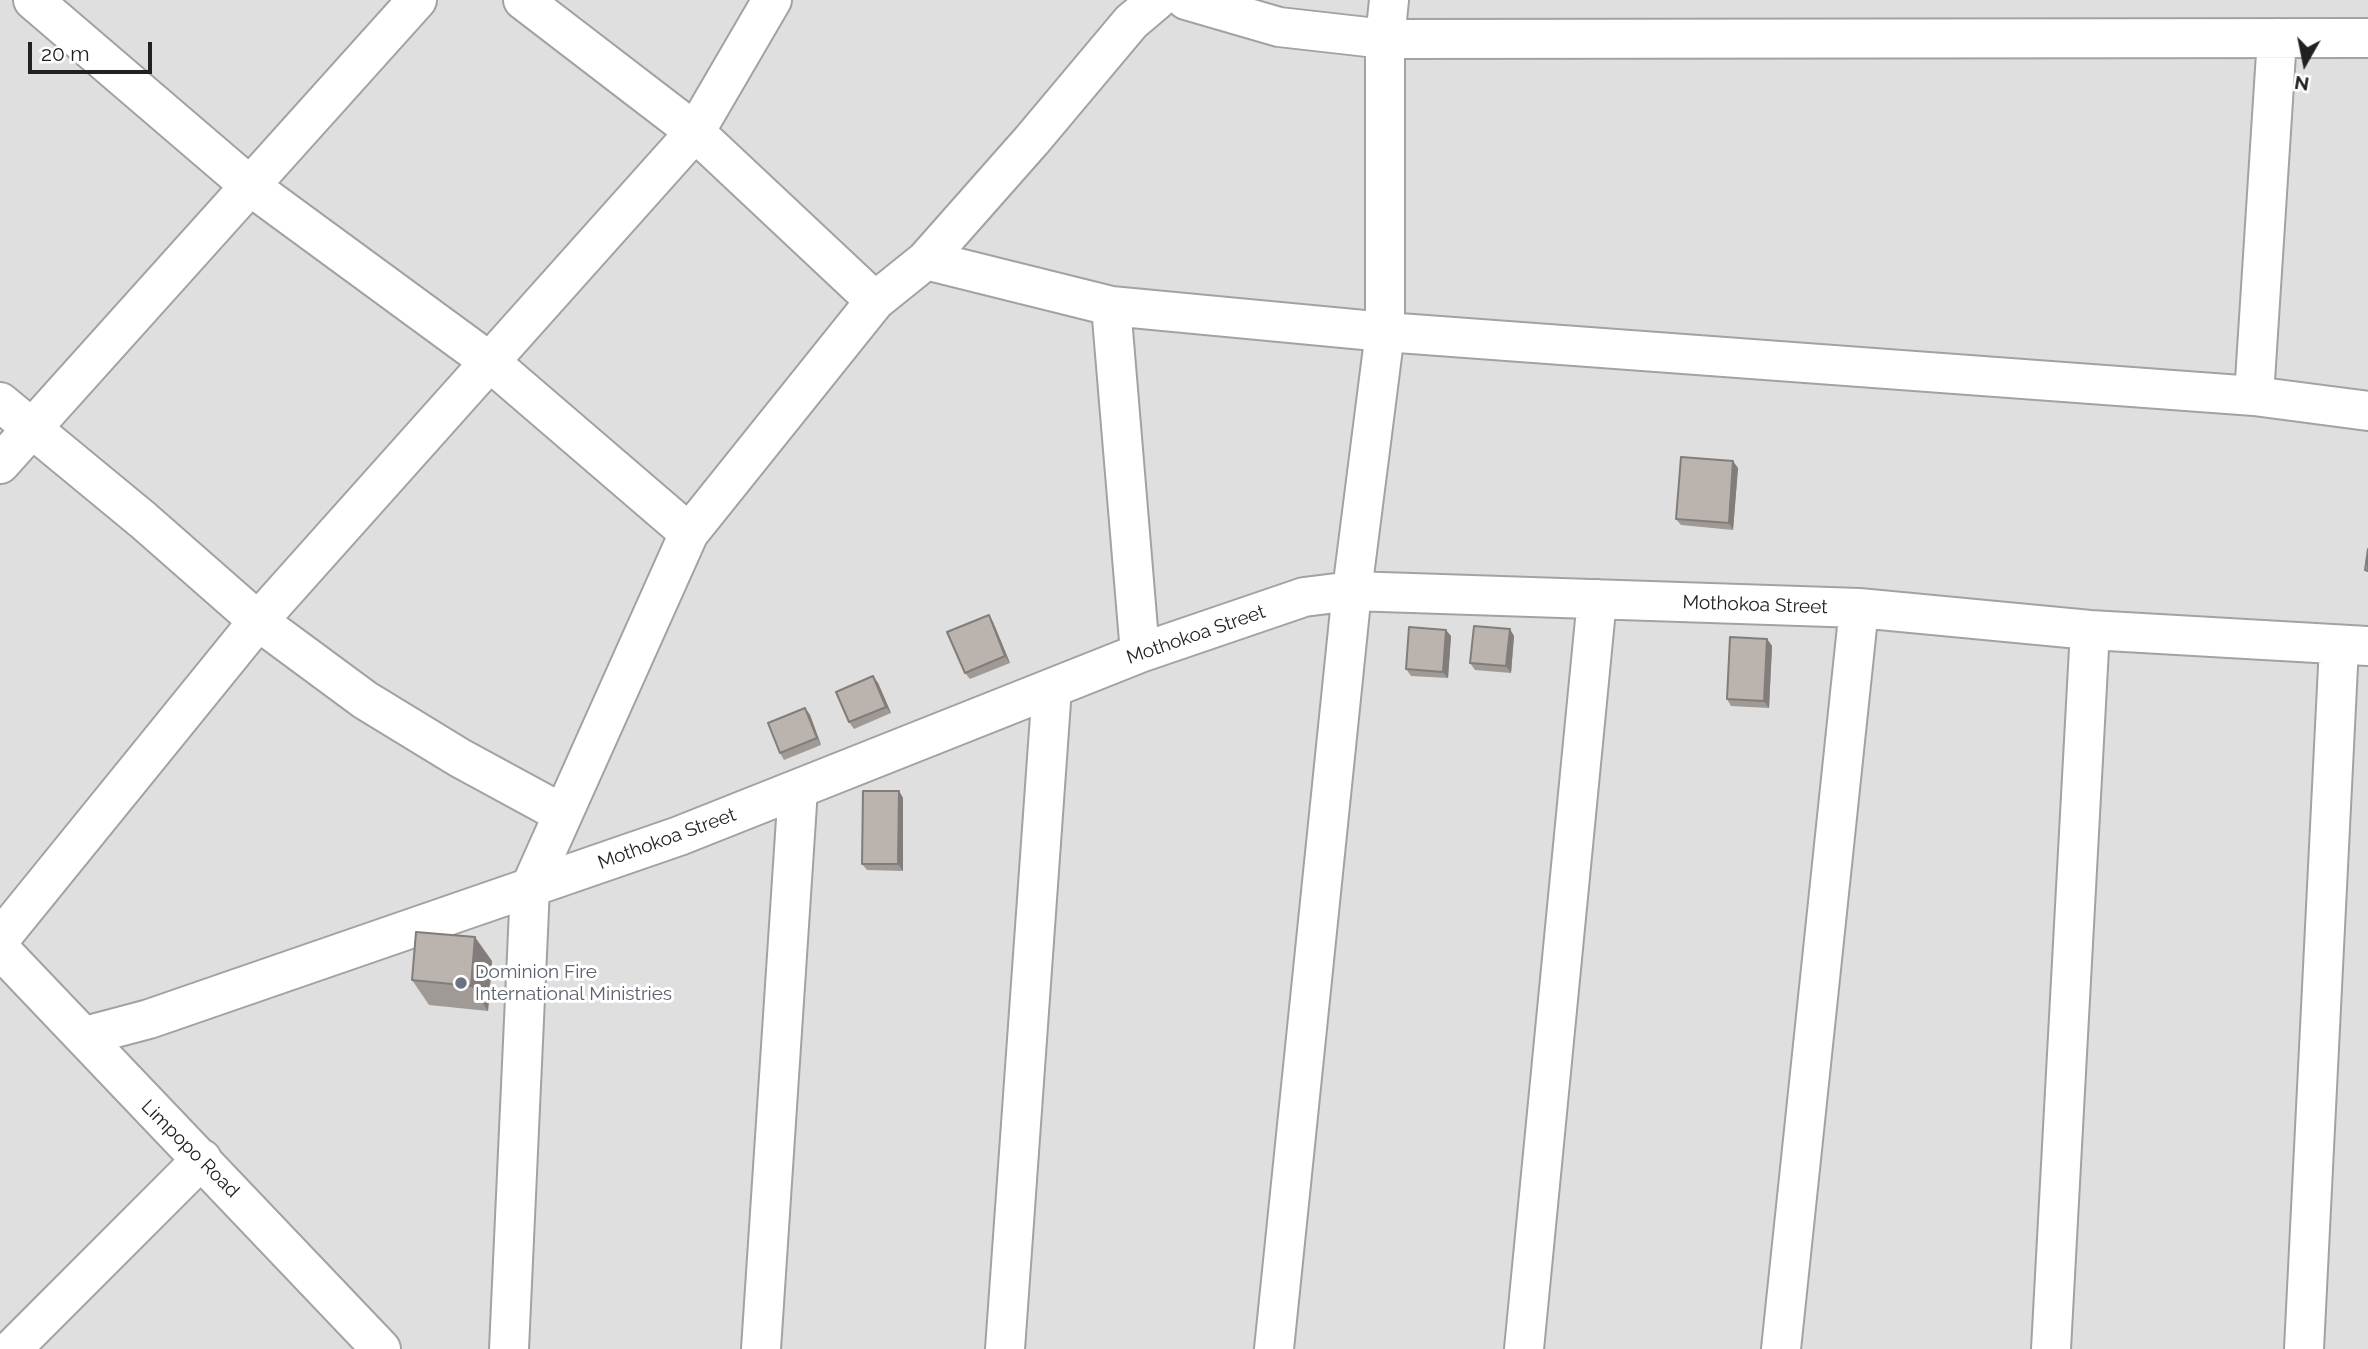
<!DOCTYPE html>
<style>
body{margin:0}
#map{position:relative;width:2368px;height:1349px;overflow:hidden;background:#f1eee9;font-family:Raleway,sans-serif}
canvas{display:block}
.north{position:absolute;left:2270px;top:28px;width:70px;height:70px;-webkit-text-stroke:5px #fff;paint-order:stroke;rotate:189deg;font-size:19px;font-weight:700;line-height:28px;text-align:center;color:#212121}
.north::after{content:'';display:block;margin:auto;width:24px;height:32px;background:#212121;clip-path:polygon(50% 0,100% 100%,50% 72%,0 100%)}
.scale{position:absolute;left:28px;top:42px;width:124px;height:32px;box-sizing:border-box;border:4px solid #212121;border-top:0;padding-left:9px;font-size:21px;line-height:24px;white-space:nowrap;color:#212121;-webkit-text-stroke:5px #fff;paint-order:stroke}
</style>
<div id="map">
<canvas width="2368" height="1349"></canvas>
<div class="north">N</div>
<div class="scale">20 m</div>
</div>
<script>
const g = document.querySelector('canvas').getContext('2d');
g.lineJoin = 'round';
function paint(path, color) { g.fillStyle = color; g.fill(path, 'evenodd'); }
function stroke(path, color, width, dash) { g.strokeStyle = color; g.lineWidth = width; g.lineCap = dash ? 'butt' : 'round'; g.setLineDash(dash || []); g.stroke(path); }
function write(font, color, halo, rows, align = 'center') {
  g.font = font + ' Raleway,sans-serif'; g.lineWidth = 6; g.setLineDash([]); g.textBaseline = 'middle'; g.strokeStyle = halo; g.fillStyle = color; for (const [text, x, y, turn = 0] of rows) {
    g.save(); g.translate(x, y); g.rotate((+turn || 0) * Math.PI / 180); g.textAlign = isNaN(turn) ? turn : align; if (halo) g.strokeText(text, 0, 0); g.fillText(text, 0, 0); g.restore();
  }
}
const residential = new Path2D(`
 M0,0h2368v1349h-2368z`);
const minor = new Path2D(`
 M33,0l217,186 240,176 199,171
 M523,0l172,132 180,169
 M1186,0l93,27 106,12 983,-1
 M926,260l185,46 274,26 869,64 114,15
 M1111,306l29,347
 M2254,396l23,-358
 M0,402l143,118 115,101 107,79 95,58 103,56
 M0,464l417,-464
 M0,939l258,-318 437,-489 77,-132
 M0,949l381,400
 M85,1036l64,-17 530,-183 461,-183 164,-56 48,-6 507,17 231,22 278,16
 M12,1349l190,-190
 M509,1349l21,-461 159,-355 186,-232 51,-41 106,-120 99,-118 26,-22
 M761,1349l37,-560
 M1005,1349l47,-661
 M1274,1349l78,-758 33,-259v-293l4,-39
 M1524,1349l73,-750
 M1781,1349l78,-741
 M2051,1349l39,-719
 M2304,1349l35,-703`);
const wall = new Path2D(`
 M1738,468l-5,62 -52,-5 -5,-6z
 M993,622l17,41 -40,16 -5,-6z
 M1451,636l-3,42 -37,-2 -5,-7z
 M1514,636l-3,37 -36,-3 -5,-7z
 M1767,639l5,7 -3,62 -38,-2 -4,-7z
 M873,676l5,7 13,30 -37,16 -5,-7z
 M805,708l5,7 11,30 -37,15 -4,-7z
 M899,791l4,7v73l-36,-1 -5,-6z
 M492,961l-4,50 -59,-6 -17,-25z`);
const shadedWall = new Path2D(`
 M1733,461l5,7 -5,62 -4,-7z
 M989,615l4,7 17,41 -5,-7z
 M1510,629l4,7 -3,37 -5,-7z
 M1446,630l5,6 -3,42 -5,-6z
 M1767,639l5,7 -3,62 -5,-7z
 M873,676l5,7 13,30 -5,-6z
 M805,708l5,7 11,30 -4,-7z
 M899,791l4,7v73l-5,-7z
 M475,937l17,24 -4,50 -17,-25z`);
const building = new Path2D(`
 M1681,457l52,4 -4,62 -53,-4z
 M2368,549v22l-3,-1z
 M989,615l16,41 -40,17 -18,-41z
 M1474,626l36,3 -4,37 -36,-3z
 M1409,627l37,3 -3,42 -37,-3z
 M1730,637l37,2 -3,62 -37,-2z
 M873,676l13,31 -37,15 -13,-30z
 M805,708l12,30 -37,15 -12,-30z
 M863,791h36l-1,73h-36z
 M416,932l59,5 -4,49 -59,-6z`);
const markers = [
 [461,983,7,"#6b7280"]
];
const streetNames = [
 ["Mothokoa Street",1755,605,2],
 ["Mothokoa Street",1196,635,-19],
 ["Mothokoa Street",667,839,-20],
 ["Limpopo Road",190,1149,45]
];
const worshipNames = [
 ["Dominion Fire",475,972],
 ["International Ministries",475,994]
];
paint(residential, '#dfdfdf');
stroke(minor, '#a2a2a2', 42);
stroke(minor, '#fff', 38);
paint(wall, '#a09a96');
paint(shadedWall, '#827d7a');
paint(building, '#bab3ae');
stroke(building, '#827d7a', 2);
for (const [x, y, r, color] of markers) { const dot = new Path2D(); dot.arc(x, y, r, 0, 2 * Math.PI); g.fillStyle = color; g.fill(dot); stroke(dot, '#fff', 2.5); }
write('19px', '#212121', '#fff', streetNames);
write('19px', '#5b616d', '#fff', worshipNames, 'left');
</script>
